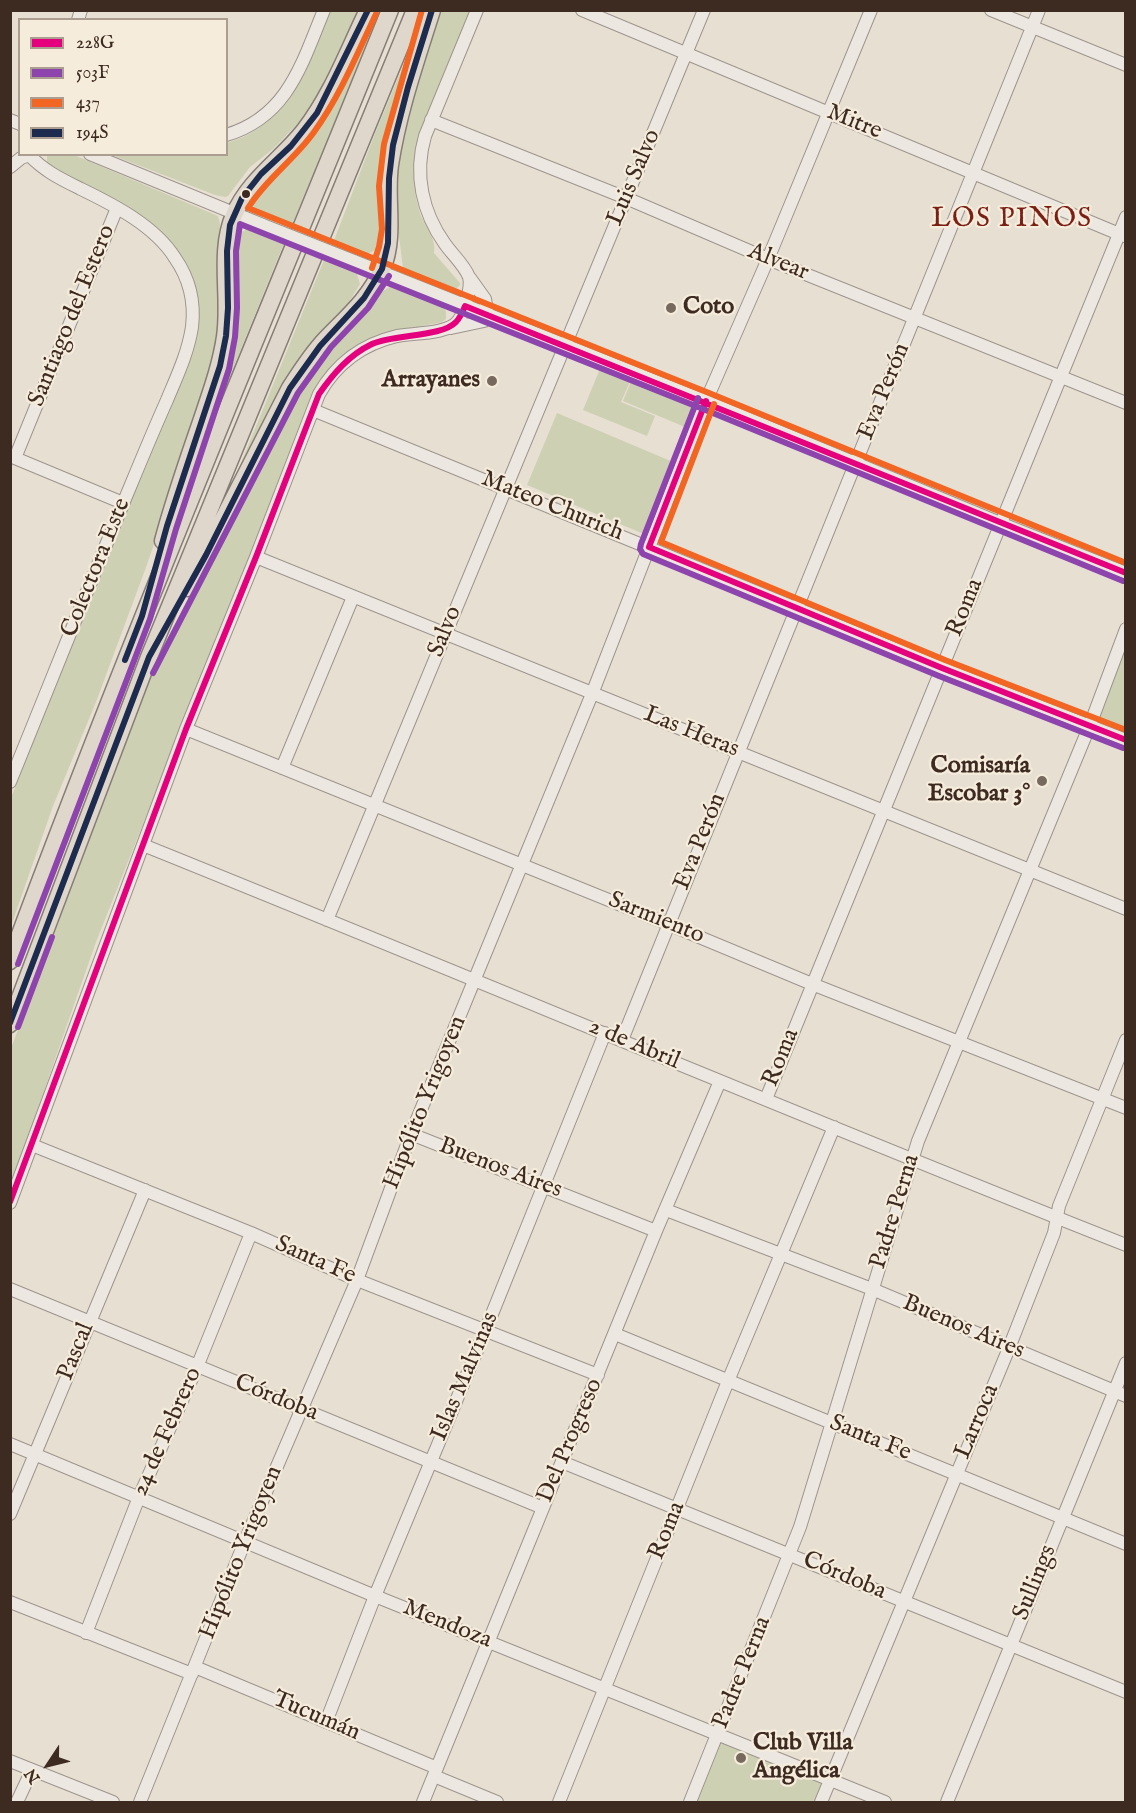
<!DOCTYPE html>
<meta charset="utf-8">
<style>
body{margin:0}
#map{position:relative;width:1136px;height:1813px;overflow:hidden;background:#e7dfd2;font-family:"IM FELL English",serif}
canvas{display:block}
.frame{position:absolute;inset:0;border:12px solid #3d2a20;pointer-events:none}
.legend{position:absolute;left:18px;top:18px;width:210px;height:138px;box-sizing:border-box;background:#f5ecdc;border:2px solid #ab9e91;margin:0;padding:8px 10px;list-style:none;font-size:18px;color:#3d2a20}
.legend li{display:flex;align-items:center;gap:12px;height:30px}
.legend b{width:30px;border:2px solid #ab9e91}
.north{position:absolute;left:18px;top:1735px;width:60px;height:60px;-webkit-text-stroke:4px #f5ecdc;paint-order:stroke;rotate:235deg;font-size:16px;font-weight:700;line-height:24px;text-align:center;color:#3d2a20}
.north::after{content:'';display:block;margin:auto;width:21px;height:27px;background:#3d2a20;clip-path:polygon(50% 0,100% 100%,50% 72%,0 100%)}
</style>
<div id="map">
<canvas width="1136" height="1813"></canvas>
<div class="frame"></div>
<ul class="legend">
<li><b style="height:8px;background:#e5007d"></b>228G</li>
<li><b style="height:8px;background:#8e44ad"></b>503F</li>
<li><b style="height:8px;background:#f26522"></b>437</li>
<li><b style="height:8px;background:#1d2b4f"></b>194S</li>
</ul>
<div class="north">N</div>
</div>
<script>
const g = document.querySelector('canvas').getContext('2d');
g.lineJoin = 'round';
function paint(path, color) { g.fillStyle = color; g.fill(path, 'evenodd'); }
function stroke(path, color, width, dash) { g.strokeStyle = color; g.lineWidth = width; g.lineCap = dash ? 'butt' : 'round'; g.setLineDash(dash || []); g.stroke(path); }
function write(font, color, halo, rows, align = 'center') {
  g.font = font + ' "IM FELL English",serif'; g.lineWidth = 4.5; g.setLineDash([]); g.textBaseline = 'middle'; g.strokeStyle = halo; g.fillStyle = color; for (const [text, x, y, turn = 0] of rows) {
    g.save(); g.translate(x, y); g.rotate((+turn || 0) * Math.PI / 180); g.textAlign = isNaN(turn) ? turn : align; if (halo) g.strokeText(text, 0, 0); g.fillText(text, 0, 0); g.restore();
  }
}
const green = new Path2D(`
 M330,11h33l-37,71 -24,37 -29,30 -23,18 -22,29 -3,1 -10,-2 -103,-40 114,-1 1,-11c64,-19 81,-77 103,-132z
 M373,11h8l-89,214 -32,-12 -8,-8v-6l48,-60z
 M426,11l-45,189 -2,46c-13,16 -31,3 -46,-3l43,-112z
 M436,11h34l-51,129c-5,23 -7,47 0,70 4,15 18,27 15,43l26,30v2l-4,4 -46,-17 -7,-4 -11,-88 6,-44z
 M47,155h27l144,61 2,8 -3,31 4,43 -7,64 -14,50 -55,158 -49,132 -43,104 -42,120v-128l184,-459 3,-15v-21l-5,-18 -12,-27 -130,-90 -4,-6z
 M248,229l11,3 25,11 -89,219 41,-223 3,-6z
 M324,260l33,14 3,10 -139,228z
 M390,287l8,1 43,17 5,6v8l-4,3c-52,10 -102,20 -129,71l-98,257 -70,169 -49,123 -85,243 -1,-134 142,-377 150,-299 39,-45 23,-18 13,-18z
 M602,364l30,13 -11,25 34,14 -8,20 -64,-26z
 M633,377l69,28 -10,25 -69,-29z
 M557,413l116,49 -29,72 -117,-49z
 M1125,647v87l-23,-10 -4,-6z
 M718,1735l112,46 -9,21h-131z`);
const minor = new Path2D(`
 M582,10l542,226
 M991,10l135,55
 M78,20l3,-10
 M10,120l10,4
 M431,120l195,78 142,61 358,144
 M226,135c62,-18 76,-72 98,-125
 M90,154l173,71
 M10,167l11,-9 11,-4
 M354,261l352,140 294,122 126,50
 M470,278l15,21 3,16
 M451,328l33,-7 4,-6
 M313,410l629,258 184,72
 M10,456l113,47
 M15,458l102,-250
 M256,557l870,352
 M186,729l482,195 144,60 314,124
 M282,768l71,-171
 M10,782c40,-98 79,-197 120,-295 12,-29 24,-58 37,-87 10,-24 21,-47 25,-73 3,-25 -3,-49 -17,-69 -20,-32 -61,-53 -94,-69 -20,-10 -37,-18 -53,-35
 M143,845c328,132 654,270 983,400
 M327,920l377,-910
 M622,1040c138,-344 280,-686 417,-1030
 M766,1099l360,-882
 M411,1134l245,97
 M32,1145l219,88 106,47 241,95
 M10,1203l176,-474 70,-172 63,-163c17,-30 44,-50 78,-58 16,-3 52,-2 61,-15 6,-7 14,-35 11,-44 -4,-11 -17,-23 -24,-33 -23,-32 -31,-70 -20,-108l52,-126
 M666,1210l206,79 254,107
 M10,1289l533,219
 M615,1334l511,210
 M10,1444l365,152 510,206
 M562,1462l564,230
 M10,1514l135,-324
 M10,1602l182,72
 M86,1633l53,-136 58,-130 54,-134
 M195,1667l242,101
 M326,1722l49,-126 111,-267 119,-296
 M10,1761l103,41
 M434,1776l63,26
 M17,1802l15,-32
 M140,1802l105,-261 112,-261 54,-146 181,-440 114,-293 62,-142 103,-249
 M423,1802l233,-571 64,-150
 M559,1802l169,-421 106,-254
 M690,1802l110,-275 118,-386 172,-416 36,-96
 M821,1802l188,-454 45,-115 5,-27 67,-166
 M947,1802l179,-439`);
const highway = new Path2D(`
 M163,541c11,-42 26,-84 40,-125 9,-27 18,-52 22,-79 6,-40 -7,-85 9,-122 15,-35 47,-55 70,-84 28,-36 44,-80 64,-121
 M188,588l102,-200c11,-17 21,-33 35,-48 21,-22 45,-42 57,-71 14,-34 3,-69 8,-104 8,-53 26,-104 42,-155
 M10,961c119,-320 252,-635 380,-951
 M10,1024l139,-367 266,-647`);
const minorBridge = new Path2D(`
 M263,225l91,36`);
const bus1 = new Path2D(`
 M706,401l-57,146 293,121 184,72
 M10,1202l176,-473 70,-172 63,-163c14,-20 30,-39 53,-50 22,-10 70,-7 84,-22 4,-4 7,-11 9,-16l661,267`);
const bus2 = new Path2D(`
 M698,398l-57,146 -1,5 3,5 296,122 184,72
 M153,673l145,-280 33,-46 37,-39 21,-32
 M18,964l132,-345 26,-90 53,-160 6,-32 2,-29 -1,-57 4,-27 463,185 420,172
 M18,1027l34,-90`);
const bus3 = new Path2D(`
 M376,14c-19,40 -36,82 -62,118 -19,27 -48,47 -66,76l461,185 417,170
 M372,268l7,-21 3,-18 -3,-43 5,-42 38,-134
 M714,404l-53,138 284,118 181,70`);
const bus4 = new Path2D(`
 M125,660l17,-44 25,-90 53,-160 6,-30 2,-28 -1,-57 3,-26 12,-27 19,-24 30,-28 26,-33 51,-103
 M10,1023l139,-366 57,-102 84,-167 30,-42 44,-48 18,-29 6,-26 1,-65 4,-33 15,-58 24,-77`);
const markers = [
 [246,194,5,"#3d2a20"],
 [671,308,6,"#78695e"],
 [492,381,6,"#78695e"],
 [1042,781,6,"#78695e"],
 [741,1758,6,"#78695e"]
];
const streetNames = [
 ["Mitre",854,123,22],
 ["Luis Salvo",635,178,-67],
 ["Alvear",778,263,22],
 ["Santiago del Estero",73,316,-68],
 ["Eva Perón",885,392,-68],
 ["Mateo Churich",552,507,22],
 ["Colectora Este",97,568,-68],
 ["Roma",966,608,-68],
 ["Salvo",446,632,-68],
 ["Las Heras",691,733,22],
 ["Eva Perón",701,842,-68],
 ["Sarmiento",656,919,22],
 ["2 de Abril",634,1045,23],
 ["Roma",782,1058,-68],
 ["Hipólito Yrigoyen",426,1103,-68],
 ["Buenos Aires",500,1169,21],
 ["Padre Perna",896,1212,-73],
 ["Santa Fe",315,1261,24],
 ["Buenos Aires",963,1328,23],
 ["Pascal",77,1352,-68],
 ["Islas Malvinas",466,1377,-67],
 ["Córdoba",276,1399,22],
 ["Larroca",978,1422,-67],
 ["24 de Febrero",168,1432,-66],
 ["Santa Fe",870,1439,22],
 ["Del Progreso",571,1441,-67],
 ["Roma",668,1531,-68],
 ["Hipólito Yrigoyen",242,1553,-68],
 ["Córdoba",844,1577,23],
 ["Sullings",1036,1583,-68],
 ["Mendoza",447,1625,22],
 ["Padre Perna",743,1673,-68],
 ["Tucumán",316,1717,23]
];
const poiNames = [
 ["Coto",683,308],
 ["Arrayanes",480,381,"right"],
 ["Comisaría",1030,767,"right"],
 ["Escobar 3°",1030,795,"right"],
 ["Club Villa",753,1744],
 ["Angélica",753,1772]
];
const quarterNames = [
 ["LOS PINOS",1012,220]
];
paint(green, '#cdd0b2');
stroke(minor, '#9d958d', 14);
stroke(highway, '#857d75', 19);
stroke(minor, '#ece8e1', 12);
stroke(highway, '#dfd7cc', 16);
stroke(minorBridge, '#9d958d', 14, []);
stroke(minorBridge, '#ece8e1', 12);
stroke(bus1, '#e5007d', 6);
stroke(bus2, '#8e44ad', 6);
stroke(bus3, '#f26522', 6);
stroke(bus4, '#1d2b4f', 6);
for (const [x, y, r, color] of markers) { const dot = new Path2D(); dot.arc(x, y, r, 0, 2 * Math.PI); g.fillStyle = color; g.fill(dot); stroke(dot, '#f5ecdc', 2); }
write('24px', '#3d2a20', '#f5ecdc', streetNames);
write('bold 24px', '#3d2a20', '#f5ecdc', poiNames, 'left');
g.letterSpacing = '1.5px';
write('27px', '#7a1f14', '#f5ecdc', quarterNames);
g.letterSpacing = '0px';
</script>
